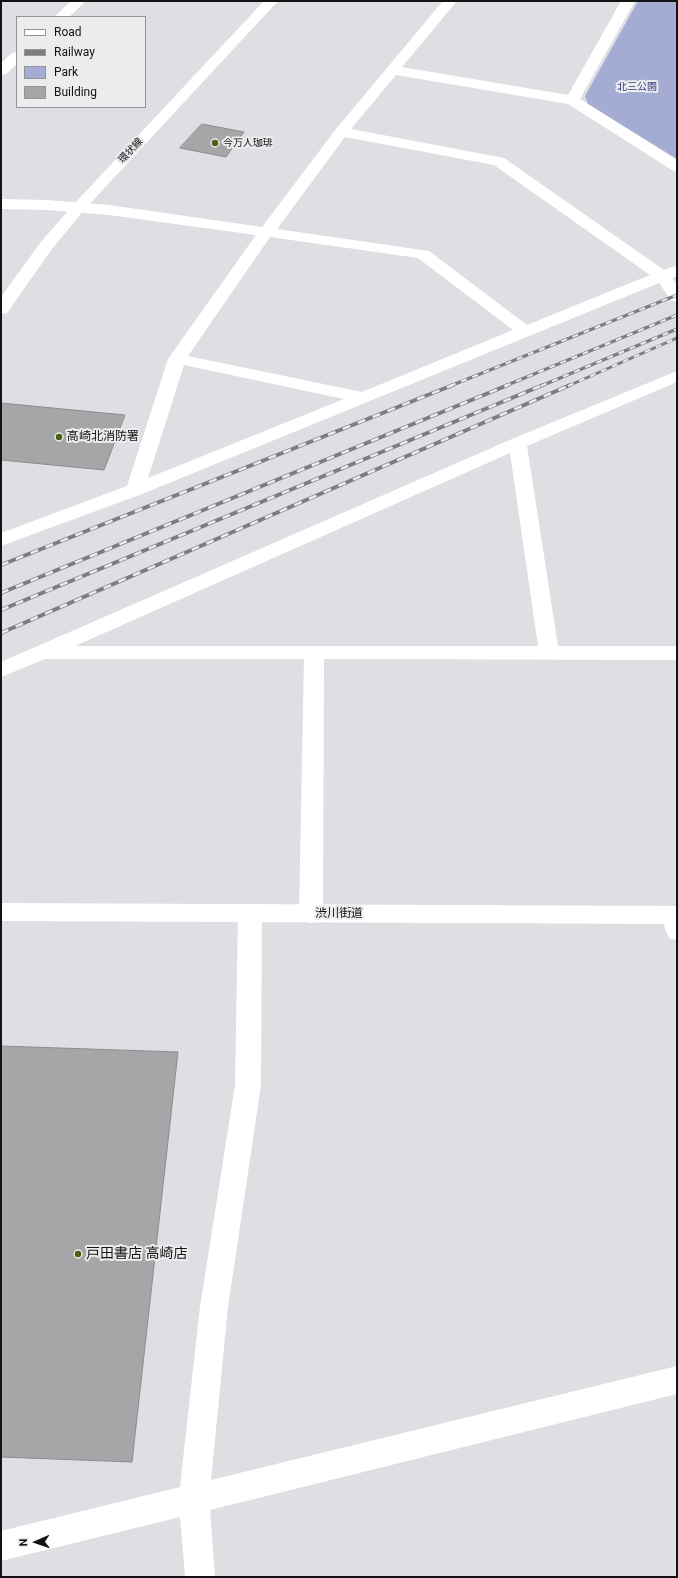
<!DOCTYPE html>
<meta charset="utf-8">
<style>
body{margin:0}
#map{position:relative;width:678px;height:1578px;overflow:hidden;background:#dedfe2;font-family:Roboto,sans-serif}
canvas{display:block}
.frame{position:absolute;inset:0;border:2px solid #131314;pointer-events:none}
.legend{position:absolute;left:16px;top:16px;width:130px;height:92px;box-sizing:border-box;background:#ececef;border:1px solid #959597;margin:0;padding:5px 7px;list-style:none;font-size:12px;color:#131314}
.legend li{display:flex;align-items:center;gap:8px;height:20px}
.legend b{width:20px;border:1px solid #959597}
.north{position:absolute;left:16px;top:1522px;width:40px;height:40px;-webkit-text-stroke:3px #ececef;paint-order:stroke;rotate:268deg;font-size:11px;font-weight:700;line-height:16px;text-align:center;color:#131314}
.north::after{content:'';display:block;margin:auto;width:14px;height:18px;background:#131314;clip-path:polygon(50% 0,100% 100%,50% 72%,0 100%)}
</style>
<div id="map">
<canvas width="678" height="1578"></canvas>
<div class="frame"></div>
<ul class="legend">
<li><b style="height:5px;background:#fff"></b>Road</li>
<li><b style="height:5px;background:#7c7d7f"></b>Railway</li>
<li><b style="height:11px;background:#a4acd4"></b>Park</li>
<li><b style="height:11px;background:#a6a6a9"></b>Building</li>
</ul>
<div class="north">N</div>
</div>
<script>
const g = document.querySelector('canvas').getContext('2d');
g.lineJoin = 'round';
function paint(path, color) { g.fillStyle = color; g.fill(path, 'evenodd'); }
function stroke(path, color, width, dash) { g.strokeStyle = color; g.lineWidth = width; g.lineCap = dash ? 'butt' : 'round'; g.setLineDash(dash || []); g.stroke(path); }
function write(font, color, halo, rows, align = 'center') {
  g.font = font + ' Roboto,"Noto Sans JP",sans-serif'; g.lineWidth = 4; g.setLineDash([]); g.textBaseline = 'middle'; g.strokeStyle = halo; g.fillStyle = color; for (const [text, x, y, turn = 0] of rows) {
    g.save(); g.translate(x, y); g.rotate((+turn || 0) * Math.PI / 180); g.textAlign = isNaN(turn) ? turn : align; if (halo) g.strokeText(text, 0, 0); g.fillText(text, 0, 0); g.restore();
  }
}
const green = new Path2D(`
 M638,1h39v158l-89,-55 -3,-8z`);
const building = new Path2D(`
 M202,124l42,8 -18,25 -46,-9z
 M1,403l124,12 -21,55 -103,-10z
 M1,1046l177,6 -46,410 -131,-5z`);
const street = new Path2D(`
 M71,1h15l-17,16h-15z
 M443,1h14l-55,66 166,28 53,-94h14l-55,98 97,61v12l-5,-2 -104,-66 -172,-29 -45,54 153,29 160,112 13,-5v11l-5,2 5,7v17l-6,-2 -12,-17 -517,211 -141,52v-13l126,-47 41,-127 88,-124 -147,-20 -62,-5 -46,-1v-10l46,1 62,5 153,22 74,-98zM345,137l149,28 156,110 -123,50 -98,-74 -152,-22zM270,237l148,21 95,72 -151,62 -174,-36zM184,365l160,34 -196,79z
 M17,52v12l-11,10 -5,1v-12l11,-10z
 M677,371v11l-150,64 31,200h119v14l-353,-1 -1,255 -4,7 -8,2 -8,-2 -4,-7 5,-255h-259l-44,18v-15l511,-223zM510,453l28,193h-463z
 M250,905l8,2 4,7 -1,171 -33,222 -17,173 466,-114v28l-467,116 5,67h-30l-5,-60 -179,44v-30l179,-44 20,-180 35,-222 3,-171 4,-7z
 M674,906l3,1v33l-8,-2c-5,-10 -8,-20 -3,-30z`);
const secondary = new Path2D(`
 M264,1h14l-194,209 -32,39 -45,64 -6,1v-17l39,-54 34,-39z`);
const primary = new Path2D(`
 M1,903l676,3v18l-676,-3z`);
const railFar1 = new Path2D(`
 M450,386l227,-91
 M505,386l172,-71
 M541,386l136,-57
 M568,386l109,-48`);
const rail = new Path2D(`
 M1,565l452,-180
 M1,593l507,-208
 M1,610l542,-225
 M1,633l569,-248`);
const markers = [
 [215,143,4,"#486211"],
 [59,437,4,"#486211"],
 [78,1254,4,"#486211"]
];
const farParknames = [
 ["北三公園",637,87]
];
const farPoinames = [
 ["今万人珈琲",223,143]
];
const farStreetnames = [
 ["環状線",131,151,-47]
];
const poiNames = [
 ["高崎北消防署",67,437]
];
const streetNames = [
 ["渋川街道",339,914]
];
const nearPoinames = [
 ["戸田書店 高崎店",86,1254]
];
paint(green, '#a4acd4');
paint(building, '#a6a6a9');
stroke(building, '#8b8c8f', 1);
paint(street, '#fff');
paint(secondary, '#fff');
paint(primary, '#fff');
stroke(railFar1, '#7c7d7f', 3);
stroke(rail, '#7c7d7f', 4);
stroke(railFar1, '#ececef', 2, [6]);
stroke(rail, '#ececef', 2.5, [8]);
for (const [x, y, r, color] of markers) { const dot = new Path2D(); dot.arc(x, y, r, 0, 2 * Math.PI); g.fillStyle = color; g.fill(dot); stroke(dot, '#ececef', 1.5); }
write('10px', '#31367f', '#ececef', farParknames);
write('10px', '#131314', '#ececef', farPoinames, 'left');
write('10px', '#131314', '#ececef', farStreetnames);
write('12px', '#131314', '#ececef', poiNames, 'left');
write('12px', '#131314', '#ececef', streetNames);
write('14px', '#131314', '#ececef', nearPoinames, 'left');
</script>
